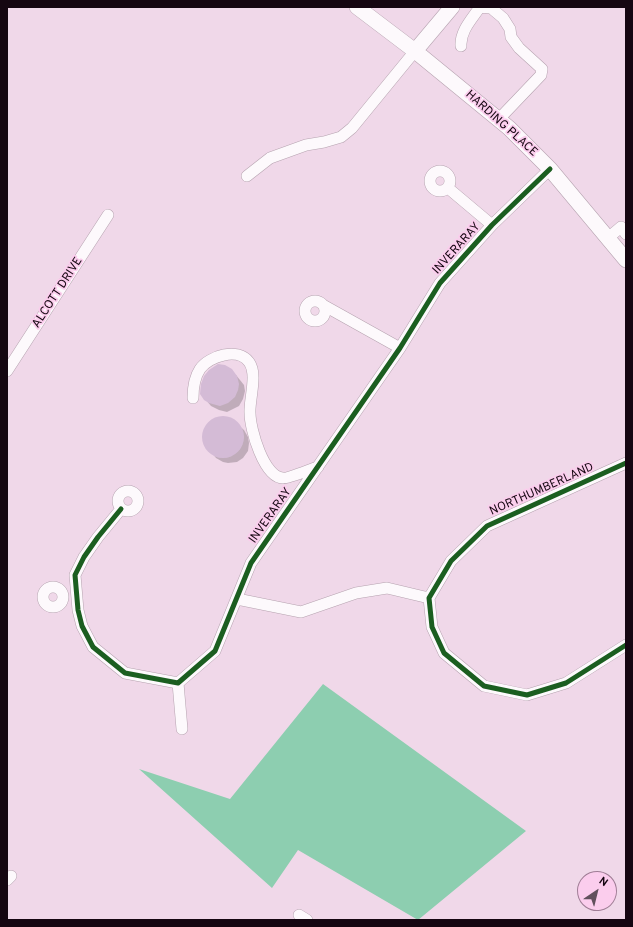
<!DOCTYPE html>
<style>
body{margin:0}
#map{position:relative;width:633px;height:927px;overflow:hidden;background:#f0d8e9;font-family:Overpass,sans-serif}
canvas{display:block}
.frame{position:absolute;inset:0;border:8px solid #150611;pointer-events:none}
.north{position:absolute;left:577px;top:871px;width:40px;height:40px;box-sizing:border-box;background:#fbcded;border:1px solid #9f7d95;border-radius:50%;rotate:35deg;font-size:11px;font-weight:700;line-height:16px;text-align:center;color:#150611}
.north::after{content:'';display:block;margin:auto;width:14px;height:18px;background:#62505d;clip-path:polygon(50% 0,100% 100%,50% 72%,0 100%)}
</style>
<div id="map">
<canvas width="633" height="927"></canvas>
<div class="frame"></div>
<div class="north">N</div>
</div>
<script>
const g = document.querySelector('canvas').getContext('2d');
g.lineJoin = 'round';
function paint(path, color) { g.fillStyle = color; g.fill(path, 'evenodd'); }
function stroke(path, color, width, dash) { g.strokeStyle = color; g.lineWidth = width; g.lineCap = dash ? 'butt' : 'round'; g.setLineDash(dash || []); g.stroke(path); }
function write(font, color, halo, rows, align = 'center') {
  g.font = font + ' Overpass,sans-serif'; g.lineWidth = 3.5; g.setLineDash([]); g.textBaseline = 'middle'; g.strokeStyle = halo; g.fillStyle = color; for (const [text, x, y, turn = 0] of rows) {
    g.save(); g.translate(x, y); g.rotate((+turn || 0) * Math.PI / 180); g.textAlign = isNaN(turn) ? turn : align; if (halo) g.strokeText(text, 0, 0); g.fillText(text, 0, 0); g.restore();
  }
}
const forest = new Path2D(`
 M323,684l203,147 -108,89 -120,-70 -26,38 -133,-119 91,30z`);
const shadow = new Path2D(`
 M236,375l8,10 1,6 -2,8 -4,7 -12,6 -8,-2 -8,-4 -6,-7z
 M221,417l10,2 6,5 7,6 4,7 1,6 -1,8 -5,7 -6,4 -9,1 -5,-1 -7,-4 -11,-14 -2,-8 2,-8 5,-6z`);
const building = new Path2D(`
 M218,364l7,1 7,4 5,7 2,8 -1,6 -3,7 -7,6 -8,3 -11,-3 -5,-3 -4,-6 1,-10 3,-8 5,-6z
 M202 437a21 21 0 1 1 42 0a21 21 0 1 1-42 0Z`);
const minor = new Path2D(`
 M480,7l11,1 12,10 7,11 1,8 8,11 23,21 -1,6 -42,44
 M461,46c-1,-15 11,-27 19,-39
 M430 181a10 10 0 1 1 20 0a10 10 0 1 1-20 0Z
 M247,176l23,-18 36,-13 18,-3 17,-5 11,-9 63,-77
 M448,188l44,37
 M608,238l13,-11 5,7
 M305 311a10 10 0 1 1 20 0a10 10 0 1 1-20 0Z
 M323,305l77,43
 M7,371l101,-156
 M193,398c0,-11 1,-20 7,-29 9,-13 38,-22 49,-7 9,12 0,38 1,51 0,16 14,65 33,65 4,1 28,-9 35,-11
 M626,463l-139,63 -36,35 -22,37 3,29 12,26 40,33 43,9 39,-12 60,-38
 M118 501a10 10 0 1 1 20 0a10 10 0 1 1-20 0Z
 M121,509l-23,28 -14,20 -9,18 3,35 4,16 11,21 32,26 53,10 37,-32 36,-88 149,-215 40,-65 52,-58 58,-56
 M43 597a10 10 0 1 1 20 0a10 10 0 1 1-20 0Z
 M237,599l64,13 55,-19 31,-5 42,10
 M178,683l4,46
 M7,880l4,-4
 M299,915l8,5`);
const major = new Path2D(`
 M357,7l58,44 94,77 41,41 76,91
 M415,51l37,-44`);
const cycleway = new Path2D(`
 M626,463l-139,63 -36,35 -22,37 3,29 12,26 40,33 43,9 39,-12 60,-38
 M121,509l-23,28 -14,20 -9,18 3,35 4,16 11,21 32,26 53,10 37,-32 36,-88 149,-215 40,-65 52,-58 58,-56`);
const streetNames = [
 ["HARDING PLACE",501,124,42],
 ["INVERARAY",457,249,-48],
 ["ALCOTT DRIVE",58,293,-57],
 ["NORTHUMBERLAND",542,490,-24],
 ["INVERARAY",271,516,-55]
];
paint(forest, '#8dceb0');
paint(shadow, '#0003');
paint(building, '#d4bbd6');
stroke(minor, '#b5a2af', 12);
stroke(major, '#b5a2af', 16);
stroke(minor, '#fdf9fc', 11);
stroke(major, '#fdf9fc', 15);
stroke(cycleway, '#1b5e20', 5);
write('12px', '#150611', '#fbcded', streetNames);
</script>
